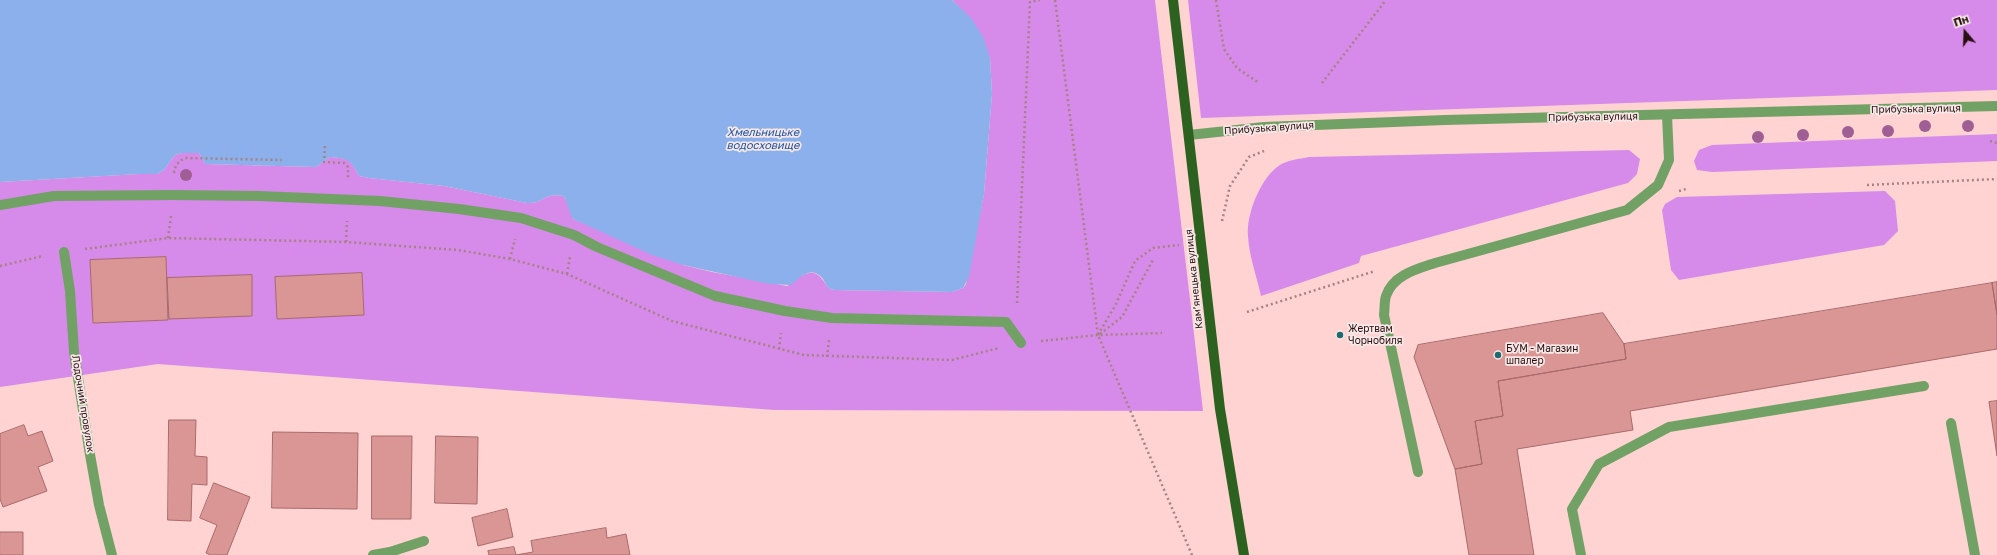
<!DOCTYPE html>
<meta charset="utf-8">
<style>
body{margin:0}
#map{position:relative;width:1997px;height:555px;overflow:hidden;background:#fed3d2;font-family:"Golos Text",sans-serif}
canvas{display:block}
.north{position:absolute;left:1945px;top:12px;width:40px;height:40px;-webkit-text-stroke:3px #f7e8e7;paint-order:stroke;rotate:341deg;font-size:11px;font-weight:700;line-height:16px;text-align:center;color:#280f10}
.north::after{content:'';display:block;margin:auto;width:14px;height:18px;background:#280f10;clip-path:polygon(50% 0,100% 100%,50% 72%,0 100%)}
</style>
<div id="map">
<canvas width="1997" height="555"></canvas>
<div class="north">Пн</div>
</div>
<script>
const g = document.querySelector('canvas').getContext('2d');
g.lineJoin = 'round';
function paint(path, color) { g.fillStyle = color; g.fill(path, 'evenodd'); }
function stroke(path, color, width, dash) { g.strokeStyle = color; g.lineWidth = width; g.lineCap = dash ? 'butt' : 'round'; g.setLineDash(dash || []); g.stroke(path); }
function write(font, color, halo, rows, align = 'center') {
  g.font = font + ' "Golos Text",sans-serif'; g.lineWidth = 3.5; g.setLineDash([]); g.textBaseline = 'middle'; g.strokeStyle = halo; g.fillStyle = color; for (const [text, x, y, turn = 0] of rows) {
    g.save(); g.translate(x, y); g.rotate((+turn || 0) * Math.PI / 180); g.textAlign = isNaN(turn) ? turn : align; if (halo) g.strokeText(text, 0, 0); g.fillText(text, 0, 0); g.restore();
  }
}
const green = new Path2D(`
 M952,0h203l48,411 -429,-1 -616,-46 -158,23v-205l139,-8h18l7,-4 11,-15 7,-2h17l6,11 111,3 14,-10c21,2 19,1 29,19l10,2 75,8 83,17c16,1 17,-11 36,-7l4,6 6,17 5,2 105,44 29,7 75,14c10,-6 24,-22 35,-7 3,3 4,7 8,10l5,1 117,2 11,-4 3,-4 18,-90 8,-100 -2,-36 -29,-49z
 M1188,0h809v90l-796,28z
 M1997,134v27l-285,11 -15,-2 -3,-9 5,-11 13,-5z
 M1629,150l11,9 -3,15 -9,9 -267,73 -2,7 -98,33c-4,-19 -12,-40 -13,-60 -2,-22 13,-59 32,-71 8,-5 19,-6 29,-8z
 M1885,191l10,10 3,30 -14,14 -205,35 -8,-10 -9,-60 3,-6 12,-7z`);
const water = new Path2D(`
 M0,0h952l19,18 12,19 7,21 2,36 -8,100 -15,83 -6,11 -11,4 -117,-2 -5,-1c-4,-3 -5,-7 -7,-10 -11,-14 -23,-2 -32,6l-22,-1 -86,-19 -31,-10 -79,-36c-5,-7 -4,-15 -10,-23 -19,-4 -20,8 -36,7l-83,-17 -75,-8 -10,-2c-9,-17 -10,-17 -29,-19l-14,10 -111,-3 -6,-11h-17l-7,2 -11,15 -7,4h-18l-139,8z`);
const building = new Path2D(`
 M166,257l2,63 -75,3 -3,-63z
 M362,273l2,42 -87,4 -2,-42z
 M252,275v41l-83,3 -2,-41z
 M1997,282v33l-5,-32z
 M1992,283l5,32v34l-367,62 3,19 -116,19 17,106h-65l-14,-86 27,-5 -7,-43 28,-5 -5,-35 128,-22 -2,-15z
 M1603,313l21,31 2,15 -128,22 5,35 -28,5 7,43 -27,5 -41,-112 4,-12z
 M1997,401v55l-8,-54z
 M169,420h27l-1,36 12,1v28l-15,-1 -1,37 -23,-1z
 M24,425l4,11 14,-5 11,30 -15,6 9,24 -44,16 -3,-8v-65z
 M273,432l85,1 -1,76 -85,-1z
 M372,436h40l-1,83h-39z
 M436,436l42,1 -1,67 -42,-1z
 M214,483l36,14 -23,58h-16l-5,-2 11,-28 -17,-7z
 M507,509l6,28 -35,9 -6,-28z
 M606,528l1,10 19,-4 4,21h-114l17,-3 -2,-11z
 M0,532h23v23h-23z
 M514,547l2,8h-27l-1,-4z`);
const path = new Path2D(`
 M1055,0l43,335 94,220
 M1216,0l8,49 13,19 22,15
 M1322,83l64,-83
 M1990,141l7,2
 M325,146l-1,16 20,1 4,4v11
 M174,173c1,-8 4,-11 11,-15l97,2
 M1867,185l130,-6
 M1679,191l7,-2
 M1222,221l8,-35 19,-29 15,-6
 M168,238l3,-22
 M346,242l1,-21
 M85,249l83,-11 178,4 112,8 52,9 57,15 105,47 132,34 148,5 47,-12
 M510,259l5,-20
 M0,266l43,-10
 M567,274l3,-17
 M1017,303l13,-301 10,-2
 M1247,312l128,-41
 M1100,334l22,-17 32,-59
 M1098,335l18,-31 19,-43 18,-13 26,-3
 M1041,341l57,-6 64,-2
 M779,349l2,-16
 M827,357l2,-17`);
const service = new Path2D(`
 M1951,423l24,132
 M1418,472l-34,-157c1,-6 0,-13 2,-19 7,-21 31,-27 49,-33l192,-53 31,-25 11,-25 -2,-45
 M373,555l17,-3 34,-11
 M1581,555l-9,-46 27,-45 70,-37 255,-41`);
const pedestrian = new Path2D(`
 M0,205l54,-9 119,-1 86,1 121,5 79,8 62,9 53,17 23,12 118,49 70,15 47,7 174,4 15,21`);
const minor = new Path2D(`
 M64,252l6,39 4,61 15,97 10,56 13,50`);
const tertiary = new Path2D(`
 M1189,135l75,-8 181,-7 552,-14`);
const primary = new Path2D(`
 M1173,0l47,409 24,146`);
const trees = [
 [1925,126],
 [1968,126],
 [1888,131],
 [1848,132],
 [1803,135],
 [1758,137],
 [186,175]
];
const markers = [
 [1340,335,4,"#1d6a6e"],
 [1498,355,4,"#1d6a6e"]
];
const streetNames = [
 ["Прибузька вулиця",1916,109,-1],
 ["Прибузька вулиця",1593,117,-1],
 ["Прибузька вулиця",1269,128,-4],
 ["Камʼянецька вулиця",1194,279,-96],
 ["Лодочний провулок",83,404,81]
];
const poiNames = [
 ["Жертвам",1348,329],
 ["Чорнобиля",1348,341],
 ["БУМ - Магазин",1506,349],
 ["шпалер",1506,361]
];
const waterNames = [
 ["Хмельницьке",763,133],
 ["водосховище",763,146]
];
paint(green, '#d68ae9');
paint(water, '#8bb0ec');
paint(building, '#d99695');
stroke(building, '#a96a6a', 1);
stroke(path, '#a68383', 2.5, [2, 3]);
stroke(service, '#71a165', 10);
stroke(pedestrian, '#71a165', 10);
stroke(minor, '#71a165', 10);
stroke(tertiary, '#71a165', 10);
stroke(primary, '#2d611f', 10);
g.fillStyle = '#9f5f94';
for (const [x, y] of trees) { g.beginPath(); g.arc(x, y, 6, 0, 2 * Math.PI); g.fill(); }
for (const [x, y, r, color] of markers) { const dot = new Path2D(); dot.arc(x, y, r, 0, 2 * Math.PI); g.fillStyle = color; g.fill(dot); stroke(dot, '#f7e8e7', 1.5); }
write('10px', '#280f10', '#f7e8e7', streetNames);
write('10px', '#280f10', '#f7e8e7', poiNames, 'left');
write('italic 11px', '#1c53ab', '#f7e8e7', waterNames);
</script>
